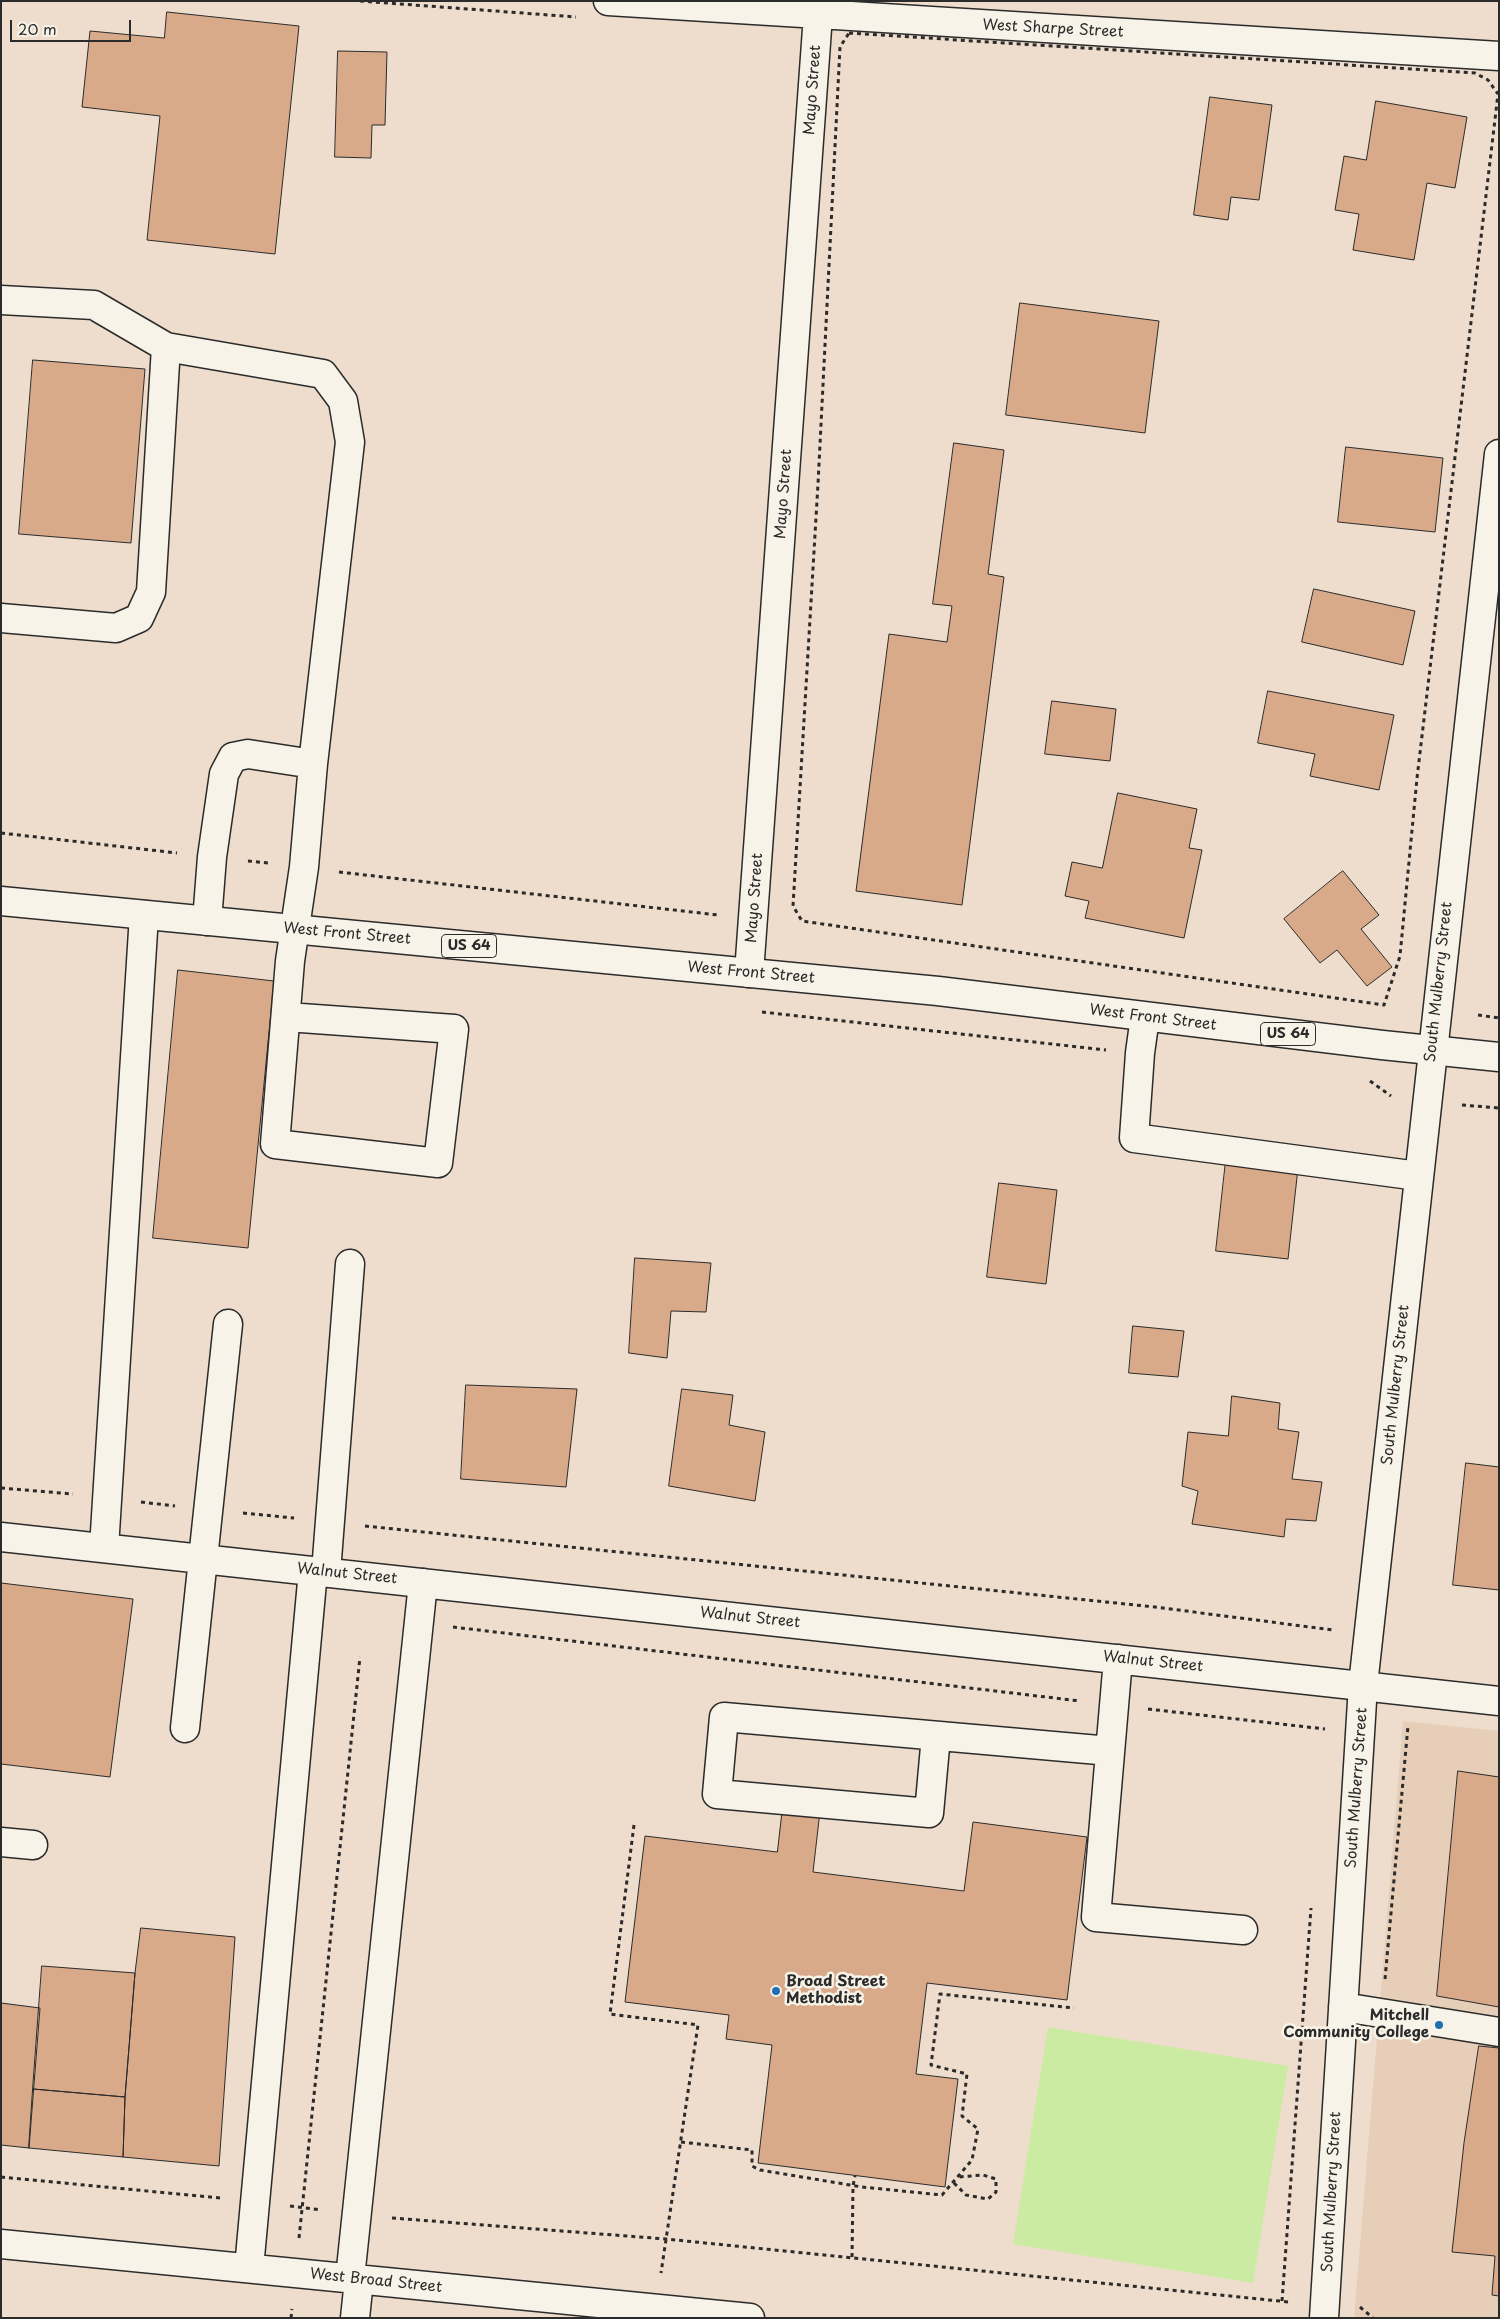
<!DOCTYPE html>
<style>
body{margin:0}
#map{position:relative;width:1500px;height:2319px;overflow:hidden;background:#edc;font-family:"Playpen Sans",sans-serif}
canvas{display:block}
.frame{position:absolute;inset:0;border:2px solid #2b2b2b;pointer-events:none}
.scale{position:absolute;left:10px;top:20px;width:121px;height:22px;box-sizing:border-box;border:2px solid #2b2b2b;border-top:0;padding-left:6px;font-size:15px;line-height:18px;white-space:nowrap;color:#2b2b2b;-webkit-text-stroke:4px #f7f3e8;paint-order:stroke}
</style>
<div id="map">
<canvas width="1500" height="2319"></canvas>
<div class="frame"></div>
<div class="scale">20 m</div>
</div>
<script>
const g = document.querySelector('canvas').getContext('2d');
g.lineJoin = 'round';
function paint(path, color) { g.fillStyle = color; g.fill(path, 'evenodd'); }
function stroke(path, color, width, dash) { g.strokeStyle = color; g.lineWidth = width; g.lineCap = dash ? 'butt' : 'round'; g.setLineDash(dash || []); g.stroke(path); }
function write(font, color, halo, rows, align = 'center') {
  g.font = font + ' "Playpen Sans",sans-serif'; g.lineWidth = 5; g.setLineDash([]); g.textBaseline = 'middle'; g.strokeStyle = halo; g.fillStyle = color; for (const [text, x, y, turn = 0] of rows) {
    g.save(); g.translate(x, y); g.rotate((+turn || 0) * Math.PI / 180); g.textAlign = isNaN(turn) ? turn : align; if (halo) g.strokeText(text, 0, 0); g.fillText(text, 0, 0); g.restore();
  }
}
const built = new Path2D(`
 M1403,1721l96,10v587h-145z`);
const green = new Path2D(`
 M1048,2027l240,39 -35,217 -240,-39z`);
const building = new Path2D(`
 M167,12l132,14 -24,228 -128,-14 13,-124 -78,-9 8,-76 74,7z
 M338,51l49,1 -2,73h-13l-1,33 -36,-1z
 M1210,97l62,8 -13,95 -28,-3 -3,23 -34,-5z
 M1376,101l91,16 -12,71 -28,-5 -13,77 -61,-10 6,-36 -24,-4 9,-54 22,4z
 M1020,303l139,18 -14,112 -139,-18z
 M33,360l112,9 -14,174 -112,-9z
 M954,443l50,7 -16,124 16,3 -42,328 -106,-14 33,-257 58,8 5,-36 -19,-2z
 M1346,447l97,11 -8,74 -97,-10z
 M1314,589l101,22 -12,54 -101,-23z
 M1268,691l126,24 -15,75 -69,-14 5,-22 -57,-11z
 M1052,701l64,8 -6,52 -65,-7z
 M1118,793l79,16 -8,39 13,2 -18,88 -99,-20 4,-17 -24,-5 7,-34 30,6z
 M1343,871l36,44 -18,14 31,38 -25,19 -30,-36 -17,13 -36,-44z
 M178,970l96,11 -26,267 -95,-10z
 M1226,1160l72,8 -10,91 -72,-8z
 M999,1183l58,7 -11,94 -59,-7z
 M635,1258l76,5 -5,49 -35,-1 -4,47 -38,-5z
 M1133,1326l51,5 -6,46 -49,-4z
 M466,1385l111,4 -11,98 -105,-8z
 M682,1389l51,6 -4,30 36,7 -10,69 -86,-15z
 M1232,1396l48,7 -2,26 21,3 -7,47 30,3 -6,39 -30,-2 -2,18 -92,-13 6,-33 -16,-5 6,-54 40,4z
 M1466,1463l33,4v123l-46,-5z
 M1,1583l132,16 -23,178 -109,-13z
 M1458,1771l41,6v230l-62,-11z
 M785,1789l37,5 -9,78 151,19 9,-69 114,15 -20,163 -140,-17 -11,91 42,5 -13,108 -187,-24 14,-118 -46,-6 3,-24 -104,-13 20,-166 132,16z
 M141,1928l94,9 -16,229 -96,-9 2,-60 10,-124z
 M42,1966l93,7 -10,124 -92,-8z
 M1,2003l39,5 -11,140 -28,-3z
 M1479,2046l20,2v248l-7,-1 3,-39 -43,-4 12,-109z
 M33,2089l92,8 -2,60 -94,-9z`);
const path = new Path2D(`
 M360,1l216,16
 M849,33l626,40 13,7 10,14 -81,684 -17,178 -16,49 -582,-84 -9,-15 25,-422 22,-437z
 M1,833l176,20
 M248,861l21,2
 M339,872l379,43
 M762,1012l344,38
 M1478,1015l21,3
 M1370,1081l21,15
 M1462,1105l37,3
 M1,1488l72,6
 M141,1502l34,4
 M243,1513l51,5
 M365,1526l790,81 178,23
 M453,1627l627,74
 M1148,1709l177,20
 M634,1825l-24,189 88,11 -37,248
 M1385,1979l23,-253
 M681,2142l71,8v16l8,4 102,17 80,8 30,-35 6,-31 -16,-13 5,-42 -36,-9 9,-71 134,14
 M1,2177l219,21
 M954,2183l12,12 22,4 8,-7v-13l-13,-4 -24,2
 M290,2206l31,4
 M392,2218l274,21 623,63
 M299,2238l61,-581
 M852,2257l1,-71 2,-10
 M1282,2301l29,-393
 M1360,2307l13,11
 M291,2318l1,-9`);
const minor = new Path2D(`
 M608,1l891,55
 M1,300l93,5 72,42 157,27 20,27 7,41 -37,322 -9,103 -14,94 -15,183 163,19 16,-134 -167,-12
 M1,618l115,10 23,-10 12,-26 15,-245
 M207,921l5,-64 12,-83 9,-17 15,-3 65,10
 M749,973l69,-958
 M1145,1017l-5,36 -6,85 284,38
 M1,1537l1498,164
 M104,1548l40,-633
 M326,1572l24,-308
 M1118,1659l-22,258 147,13
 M185,1728l43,-404
 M936,1736l-7,77 -212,-19 7,-77 386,34
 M1,1842l32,3
 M1343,2007l156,25
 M1,2244l749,74
 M249,2268l64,-697
 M350,2278l73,-695
 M355,2318l4,-38
 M1324,2318l39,-633 136,-1231`);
const major = new Path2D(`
 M1,901l937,90 444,54 117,12`);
const markers = [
 [776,1991,5,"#1f6fb2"],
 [1439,2025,5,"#1f6fb2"]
];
const shields = [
 [469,946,55],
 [1288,1034,55]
];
const shieldNames = [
 ["US 64",469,946],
 ["US 64",1288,1034]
];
const streetNames = [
 ["West Sharpe Street",1053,29,3],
 ["Mayo Street",813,90,-86],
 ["Mayo Street",784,494,-86],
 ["Mayo Street",755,898,-86],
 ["West Front Street",347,934,5],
 ["West Front Street",751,973,5],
 ["South Mulberry Street",1439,982,-84],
 ["West Front Street",1153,1018,7],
 ["South Mulberry Street",1396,1385,-84],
 ["Walnut Street",347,1574,6],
 ["Walnut Street",750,1618,6],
 ["Walnut Street",1153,1662,6],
 ["South Mulberry Street",1357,1788,-86],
 ["South Mulberry Street",1332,2192,-87],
 ["West Broad Street",376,2281,6]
];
const poiNames = [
 ["Broad Street",786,1982],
 ["Methodist",786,1999],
 ["Mitchell",1429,2016,"right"],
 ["Community College",1429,2033,"right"]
];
paint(built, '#e7ceb8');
paint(green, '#cceba2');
paint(building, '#d8aa8a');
stroke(building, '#2b2b2b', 1);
stroke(minor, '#2b2b2b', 31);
stroke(major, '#2b2b2b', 31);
stroke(path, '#2b2b2b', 3, [4, 4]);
stroke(minor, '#f7f3e8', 28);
stroke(major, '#f7f3e8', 28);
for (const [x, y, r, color] of markers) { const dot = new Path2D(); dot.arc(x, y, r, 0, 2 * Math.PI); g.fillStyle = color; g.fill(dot); stroke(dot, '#f7f3e8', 2); }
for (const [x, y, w] of shields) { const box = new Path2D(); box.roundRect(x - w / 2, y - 11.5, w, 23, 4); g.fillStyle = '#f7f3e8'; g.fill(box); stroke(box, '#2b2b2b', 1); }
write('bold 14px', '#2b2b2b', null, shieldNames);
write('15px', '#2b2b2b', '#f7f3e8', streetNames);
write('bold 15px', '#2b2b2b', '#f7f3e8', poiNames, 'left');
</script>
